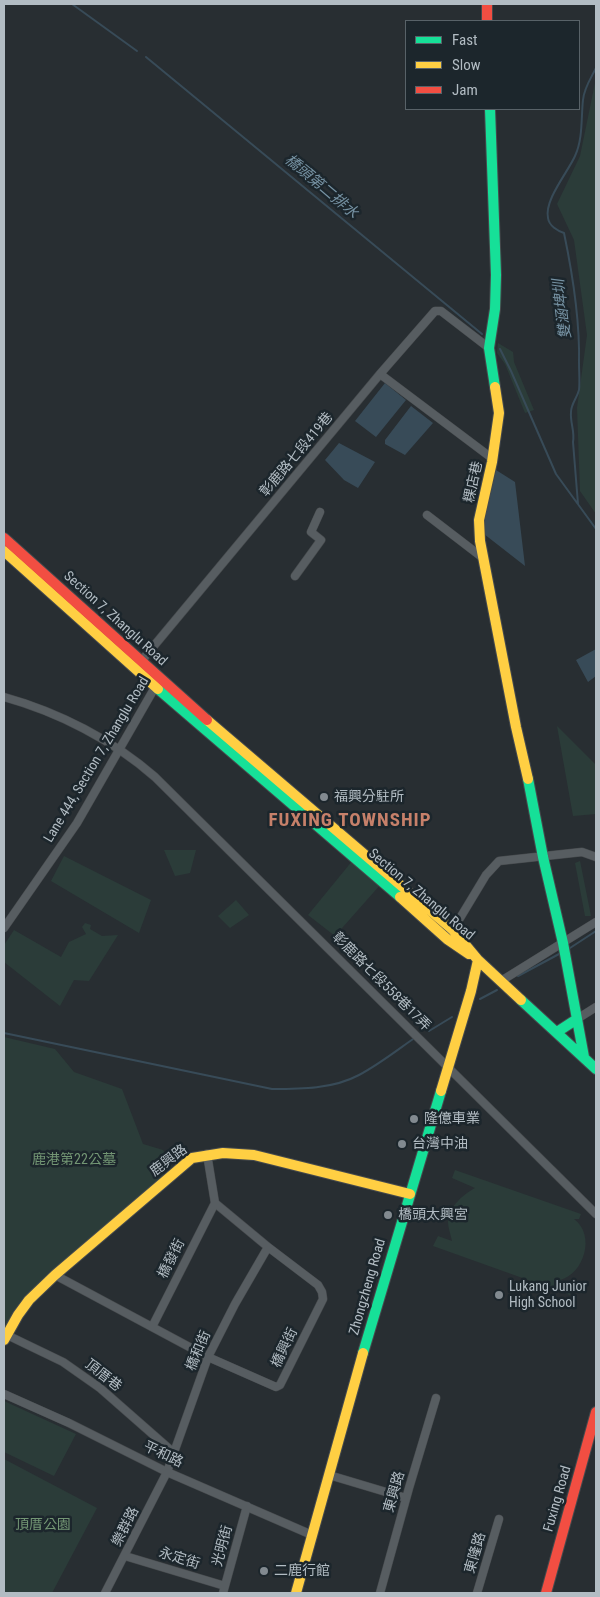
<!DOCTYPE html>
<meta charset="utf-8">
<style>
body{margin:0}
#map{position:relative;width:600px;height:1597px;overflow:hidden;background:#282e32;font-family:"Roboto Condensed",sans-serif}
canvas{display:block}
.frame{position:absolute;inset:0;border:5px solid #b2bcc3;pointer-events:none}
.legend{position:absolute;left:405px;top:20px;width:175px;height:90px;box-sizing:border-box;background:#1c262c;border:1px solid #586268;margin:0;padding:6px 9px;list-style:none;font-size:15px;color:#b2bcc3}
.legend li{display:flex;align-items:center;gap:10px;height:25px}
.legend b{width:25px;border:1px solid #586268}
</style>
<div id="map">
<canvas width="600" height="1597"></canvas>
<div class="frame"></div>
<ul class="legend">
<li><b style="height:6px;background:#16e098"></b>Fast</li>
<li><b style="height:6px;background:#ffcf43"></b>Slow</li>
<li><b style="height:6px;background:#f24e42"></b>Jam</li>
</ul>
</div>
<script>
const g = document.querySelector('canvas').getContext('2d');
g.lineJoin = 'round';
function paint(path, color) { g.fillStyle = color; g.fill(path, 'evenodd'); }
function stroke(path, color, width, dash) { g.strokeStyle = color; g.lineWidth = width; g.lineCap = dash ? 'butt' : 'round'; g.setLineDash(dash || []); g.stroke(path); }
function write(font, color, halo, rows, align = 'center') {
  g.font = font + ' "Roboto Condensed","Noto Sans TC",sans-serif'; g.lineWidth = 5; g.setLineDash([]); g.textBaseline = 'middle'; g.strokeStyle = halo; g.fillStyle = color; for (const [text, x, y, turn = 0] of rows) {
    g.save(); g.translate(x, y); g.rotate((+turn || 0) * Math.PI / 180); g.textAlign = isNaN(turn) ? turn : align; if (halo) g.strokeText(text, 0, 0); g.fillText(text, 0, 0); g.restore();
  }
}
const green = new Path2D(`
 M596,78v436l-16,-23 -3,-83 10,-73 -13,-95 -17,-36 23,-48z
 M498,343l15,9 1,10 20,48 -9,3 -20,-49 -8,-11z
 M557,726l39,39v49l-23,2z
 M164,850h32l-6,23 -15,3z
 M64,856l87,44 -12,33 -88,-52z
 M353,860l28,24 -46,52 -27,-21z
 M580,861l11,55h-6l-10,-53z
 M236,900l13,15 -19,13 -12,-12z
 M85,923l6,2 -1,4 12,7 16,-1 -29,46 -15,-1 -14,26 -56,-44v-17l10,-15 47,27 8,-15 17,-8 -4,-7z
 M4,1037l51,12 19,23 48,17 21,55 20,6 9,16 -61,57 -78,66 -25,39 -4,-2z
 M455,1170l126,44 -2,5h-5c22,16 10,55 -14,61l13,6 -3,9 -137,-49 5,-10 14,5c-1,-5 -4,-14 -4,-19 1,-16 15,-27 27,-34l-23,-10z
 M4,1401l72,33 -22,42 -50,-24z
 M4,1459l93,49 -45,85h-48z`);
const water = new Path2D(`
 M385,383l21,17 -30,37 -21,-16z
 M411,406l22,17 -28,32 -20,-11v-4z
 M339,443l36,19 -17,26 -14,-8 -19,-20z
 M496,470l19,12 10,84 -41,-32v-15z
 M596,649v27l-8,6 -12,-22z`);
const stream = new Path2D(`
 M72,4l65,47
 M146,57l336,277
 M500,349l11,22 45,103 40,55
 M578,504l-5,-62c2,-11 -3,-19 -2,-30 0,-8 6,-14 8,-22 1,-8 0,-18 0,-27 1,-43 -6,-87 -15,-130 -6,-2 -15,-7 -16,-15 -4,-18 20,-46 27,-62 8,-17 6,-38 8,-56 1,-12 8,-22 13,-32
 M570,948l26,-17
 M518,976l41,-22
 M480,999l17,-9
 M429,1031l23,-14
 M4,1033l268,56c29,0 61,0 87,-14 19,-10 37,-24 54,-36`);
const street = new Path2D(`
 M380,374l113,85
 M427,515l56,43
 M295,576l26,-36 -10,-8 9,-20
 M138,665l242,-291 55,-63h6l48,37
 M4,697c54,15 109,43 151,80l441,437
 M4,928l73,-105 81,-141
 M451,933l35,-58 13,-14 83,-9 14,5
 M501,981l95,-59
 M577,1019l19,-12
 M55,1275l153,82 68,30 4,-2 43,-86 -1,-7 -4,-7 -50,-38 -53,-44 -8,-49
 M152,1327l63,-124
 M7,1335l56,27 37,26 74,65
 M4,1394l65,29 98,49 145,63
 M329,1475l77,23
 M125,1556l100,30
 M105,1593l62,-121 41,-115 27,-53 33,-57
 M223,1593l24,-87
 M380,1593l29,-105 27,-90
 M477,1593l22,-74`);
const fast = new Path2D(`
 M490,109l6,166 -1,34 -6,39 6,39
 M158,689l242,208
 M528,779l15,78 20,86 21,114
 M521,1000l75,69
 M557,1032l20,-13
 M363,1353l78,-262`);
const slow = new Path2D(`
 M495,387l4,26 -7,49 -13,58 1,21 36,186 12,52
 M4,551l154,138
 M207,720l246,210 25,30 43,40
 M400,897l47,42 22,15
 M441,1091l30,-100 7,-31
 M4,1340l14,-25 11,-15 26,-25 137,-117 31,-5 31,2 156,39
 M296,1593l67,-240`);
const jam = new Path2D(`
 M487,4v17
 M4,538l203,182
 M546,1593l50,-181`);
const markers = [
 [324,797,5,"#828a90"],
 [414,1119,5,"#828a90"],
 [402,1144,5,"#828a90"],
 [388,1215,5,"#828a90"],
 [499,1295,5,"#828a90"],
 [264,1571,5,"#828a90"]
];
const streetNames = [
 ["彰鹿路七段419巷",297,455,-50],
 ["粿店巷",474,482,-78],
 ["Section 7, Zhanglu Road",115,619,42],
 ["Lane 444, Section 7, Zhanglu Road",97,760,-59],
 ["Section 7, Zhanglu Road",421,895,40],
 ["彰鹿路七段558巷17弄",381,982,45],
 ["鹿興路",169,1161,-37],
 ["橋發街",172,1259,-63],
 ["Zhongzheng Road",368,1287,-74],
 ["橋興街",285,1348,-64],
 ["橋和街",199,1351,-67],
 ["頂厝巷",103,1376,38],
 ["平和路",163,1455,25],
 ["東興路",395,1492,-74],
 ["Fuxing Road",558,1499,-74],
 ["樂群路",126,1527,-63],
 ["光明街",223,1546,-75],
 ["東隆路",476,1553,-74],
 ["永定街",179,1559,17]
];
const poiNames = [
 ["福興分駐所",334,797],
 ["隆億車業",424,1119],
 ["台灣中油",412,1144],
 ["橋頭太興宮",398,1215],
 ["Lukang Junior",509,1287],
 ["High School",509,1303],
 ["二鹿行館",274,1571]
];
const parkNames = [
 ["鹿港第22公墓",74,1160],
 ["頂厝公園",43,1525]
];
const waterNames = [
 ["橋頭第二排水",321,187,40],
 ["雙涵埤圳",563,309,-97]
];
const districtNames = [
 ["FUXING TOWNSHIP",350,821]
];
paint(green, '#2b3c39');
paint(water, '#384b58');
stroke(stream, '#384b58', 2);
stroke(street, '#464a4d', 9);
stroke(fast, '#464a4d', 12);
stroke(slow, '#464a4d', 12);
stroke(jam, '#464a4d', 12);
stroke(street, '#575d61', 8);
stroke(fast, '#16e098', 10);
stroke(slow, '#ffcf43', 10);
stroke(jam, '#f24e42', 10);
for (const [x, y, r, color] of markers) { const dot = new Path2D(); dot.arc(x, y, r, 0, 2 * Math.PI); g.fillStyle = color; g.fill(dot); stroke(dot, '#1c262c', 2); }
write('14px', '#b2bcc3', '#1c262c', streetNames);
write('14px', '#b2bcc3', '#1c262c', poiNames, 'left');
write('14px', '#739674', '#1c262c', parkNames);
write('italic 15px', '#7692a3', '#1c262c', waterNames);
g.letterSpacing = '1px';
write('bold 19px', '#c6806a', '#1c262c', districtNames);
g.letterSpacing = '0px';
</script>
